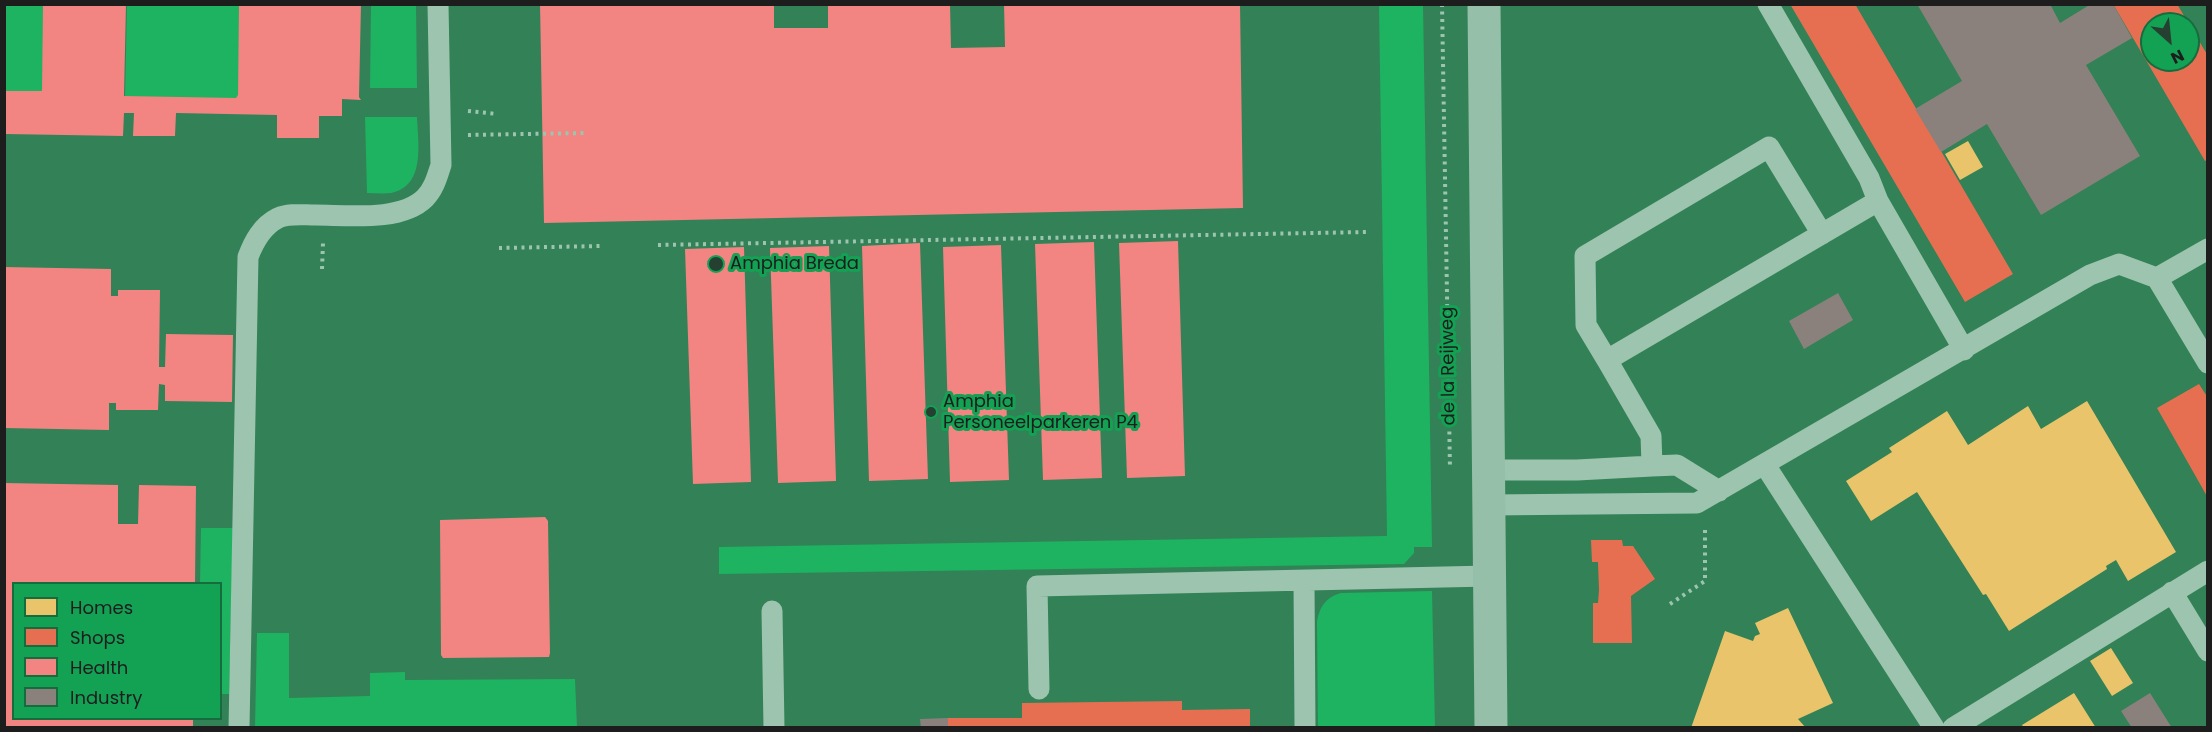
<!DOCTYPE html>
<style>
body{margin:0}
#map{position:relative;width:2212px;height:732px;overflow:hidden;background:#338157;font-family:Poppins,sans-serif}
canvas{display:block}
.frame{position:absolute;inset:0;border:6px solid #1d1d1d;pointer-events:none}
.legend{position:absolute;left:12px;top:582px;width:210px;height:138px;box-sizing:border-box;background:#13a154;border:2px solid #176c3e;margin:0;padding:8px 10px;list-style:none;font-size:18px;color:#1d1d1d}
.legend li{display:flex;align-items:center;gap:12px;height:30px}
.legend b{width:30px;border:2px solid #176c3e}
.north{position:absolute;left:2140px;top:12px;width:60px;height:60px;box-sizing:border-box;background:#13a154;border:2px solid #176c3e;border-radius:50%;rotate:153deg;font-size:16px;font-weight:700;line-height:24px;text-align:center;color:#1d1d1d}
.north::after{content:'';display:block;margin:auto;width:21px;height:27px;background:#254031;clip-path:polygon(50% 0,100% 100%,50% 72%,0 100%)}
</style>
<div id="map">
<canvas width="2212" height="732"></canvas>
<div class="frame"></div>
<ul class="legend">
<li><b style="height:16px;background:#e9c46a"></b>Homes</li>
<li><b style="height:16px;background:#e76f51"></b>Shops</li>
<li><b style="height:16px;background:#f28482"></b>Health</li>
<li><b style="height:16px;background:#8a817c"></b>Industry</li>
</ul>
<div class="north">N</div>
</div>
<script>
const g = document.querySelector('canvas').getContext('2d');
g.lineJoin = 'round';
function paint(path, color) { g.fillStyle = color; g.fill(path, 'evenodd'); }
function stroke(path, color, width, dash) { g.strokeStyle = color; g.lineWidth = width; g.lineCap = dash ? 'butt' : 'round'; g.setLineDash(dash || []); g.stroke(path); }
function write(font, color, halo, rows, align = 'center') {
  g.font = font + ' Poppins,sans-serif'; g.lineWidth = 6; g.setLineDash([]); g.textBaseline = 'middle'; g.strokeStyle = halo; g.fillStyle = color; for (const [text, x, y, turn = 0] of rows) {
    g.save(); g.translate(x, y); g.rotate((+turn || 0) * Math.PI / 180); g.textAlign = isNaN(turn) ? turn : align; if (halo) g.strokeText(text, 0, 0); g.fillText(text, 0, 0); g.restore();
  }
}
const green = new Path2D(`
 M5,5h42l-2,91h-40z
 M127,5h113l-1,92 -2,3 -112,-2z
 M371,5h45l1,83h-47z
 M1379,5h44l9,542h-18v6l-10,11 -685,10v-27l668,-11z
 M365,117h52c1,26 9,69 -26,76 -8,1 -16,0 -24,0z
 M201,528h32l-4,166h-8l-1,-110h-20z
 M1432,591l3,136h-117l-1,-106c3,-15 9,-24 24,-28z
 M257,633h32v65l81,-2v-23l35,-1v8l170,-1 2,48h-322z`);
const homes = new Path2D(`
 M1968,141l15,26 -23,13 -15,-26z
 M2087,401l89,151 -48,29 -12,-21 -10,6 1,3 -98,62 -23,-37 -3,1 -66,-103 -46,29 -25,-40 46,-29 -3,-4 58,-37 21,34 60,-39 13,23z
 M1788,608l45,95 -35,16 8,9h-115l34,-97 28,10 2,-5 5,-2 -5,-11z
 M2111,648l22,35 -21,13 -22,-35z
 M2074,693l22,35h-72l-2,-3z`);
const shops = new Path2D(`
 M1790,4h65l158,270 -48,28z
 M2113,4h64l31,52v103l-3,2zM2152,24h36v36h-36z
 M2199,384l9,14v100l-51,-90z
 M1591,540h31l1,6h10l22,33 -24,17 1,47h-39v-40h5l1,-13 -1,-28h-6z
 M1182,701v9l68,-1v19h-302v-10h74v-15z`);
const health = new Path2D(`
 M43,4h83l-2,92 112,2 2,-3 1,-91h122l-2,93 2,3 -19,-1v17h-23v22h-42v-23l-101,-2 -1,23h-42l1,-23h-10l-1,23 -118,-2v-43h37z
 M540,4h234v24h54v-24h122l1,44 54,-1 -1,-43h236l3,204 -699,15z
 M1178,241l7,235 -58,2 -8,-235z
 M1094,242l8,236 -59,2 -8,-236z
 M920,243l8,236 -59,2 -7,-235z
 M1001,245l8,235 -59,2 -7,-235z
 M829,246l7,235 -58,2 -8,-235z
 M744,247l7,235 -58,2 -8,-235z
 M4,267l107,2v27h7v-6h42l-1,77h6l1,-33 67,1 -1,67 -67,-1v-16l-6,-1 -1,26h-42v-7h-7v27l-105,-2z
 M4,483l114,2v39h20l1,-39 57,1 -1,98h-181v134h179v10h-189z
 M545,517l3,4 2,132 -1,4 -106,1 -2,-3 -1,-135z`);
const industry = new Path2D(`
 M1917,4h133l10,19 31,-19h22l19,34 -46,27 54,91 -99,59 -54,-91 -46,28 -26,-43 47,-28z
 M1838,293l15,27 -49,29 -15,-28z
 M2150,693l22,35h-40l-11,-17z
 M948,718v10h-27l-1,-9z`);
const path = new Path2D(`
 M1442,4l8,465
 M468,111l29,3
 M468,135l119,-2
 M658,245l710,-13
 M499,248l102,-2
 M322,269l1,-26
 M1670,604l35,-23v-52`);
const lane = new Path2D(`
 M1768,4l101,174 9,23 86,149
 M2157,278l51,-29
 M1607,360l-21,-35 -1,-69 184,-109 53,87
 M1765,465l169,263
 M1489,470h88l75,-4
 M1719,491l-42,-26 -25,1 -1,-30 -44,-76 271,-159
 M1489,505l208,-2 393,-228 29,-11 38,14 51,85
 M1304,581l1,147
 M2172,592l36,59
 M772,611l2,117
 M1039,689l-2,-103 452,-10
 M239,728l9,-471c6,-16 14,-31 30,-39 11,-5 25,-3 37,-3 32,0 86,7 110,-17 9,-9 12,-21 16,-33l-3,-161
 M1953,728l255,-157`);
const secondary = new Path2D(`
 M1484,4l7,724`);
const markers = [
 [716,264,8,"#254031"],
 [931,412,6,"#254031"]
];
const poiNames = [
 ["Amphia Breda",730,264],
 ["Amphia",943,402],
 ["Personeelparkeren P4",943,423]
];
const streetNames = [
 ["de la Reijweg",1449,366,-91]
];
paint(green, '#1eb360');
paint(homes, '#e9c46a');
paint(shops, '#e76f51');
paint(health, '#f28482');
paint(industry, '#8a817c');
stroke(path, '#9cc4ae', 4, [3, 4.5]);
stroke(lane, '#9cc4ae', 21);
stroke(secondary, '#95bfa8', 33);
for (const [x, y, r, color] of markers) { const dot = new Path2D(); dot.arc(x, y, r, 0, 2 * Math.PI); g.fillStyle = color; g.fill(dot); stroke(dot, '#13a154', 2); }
write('18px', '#1d1d1d', '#13a154', poiNames, 'left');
write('18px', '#1d1d1d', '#13a154', streetNames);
</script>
